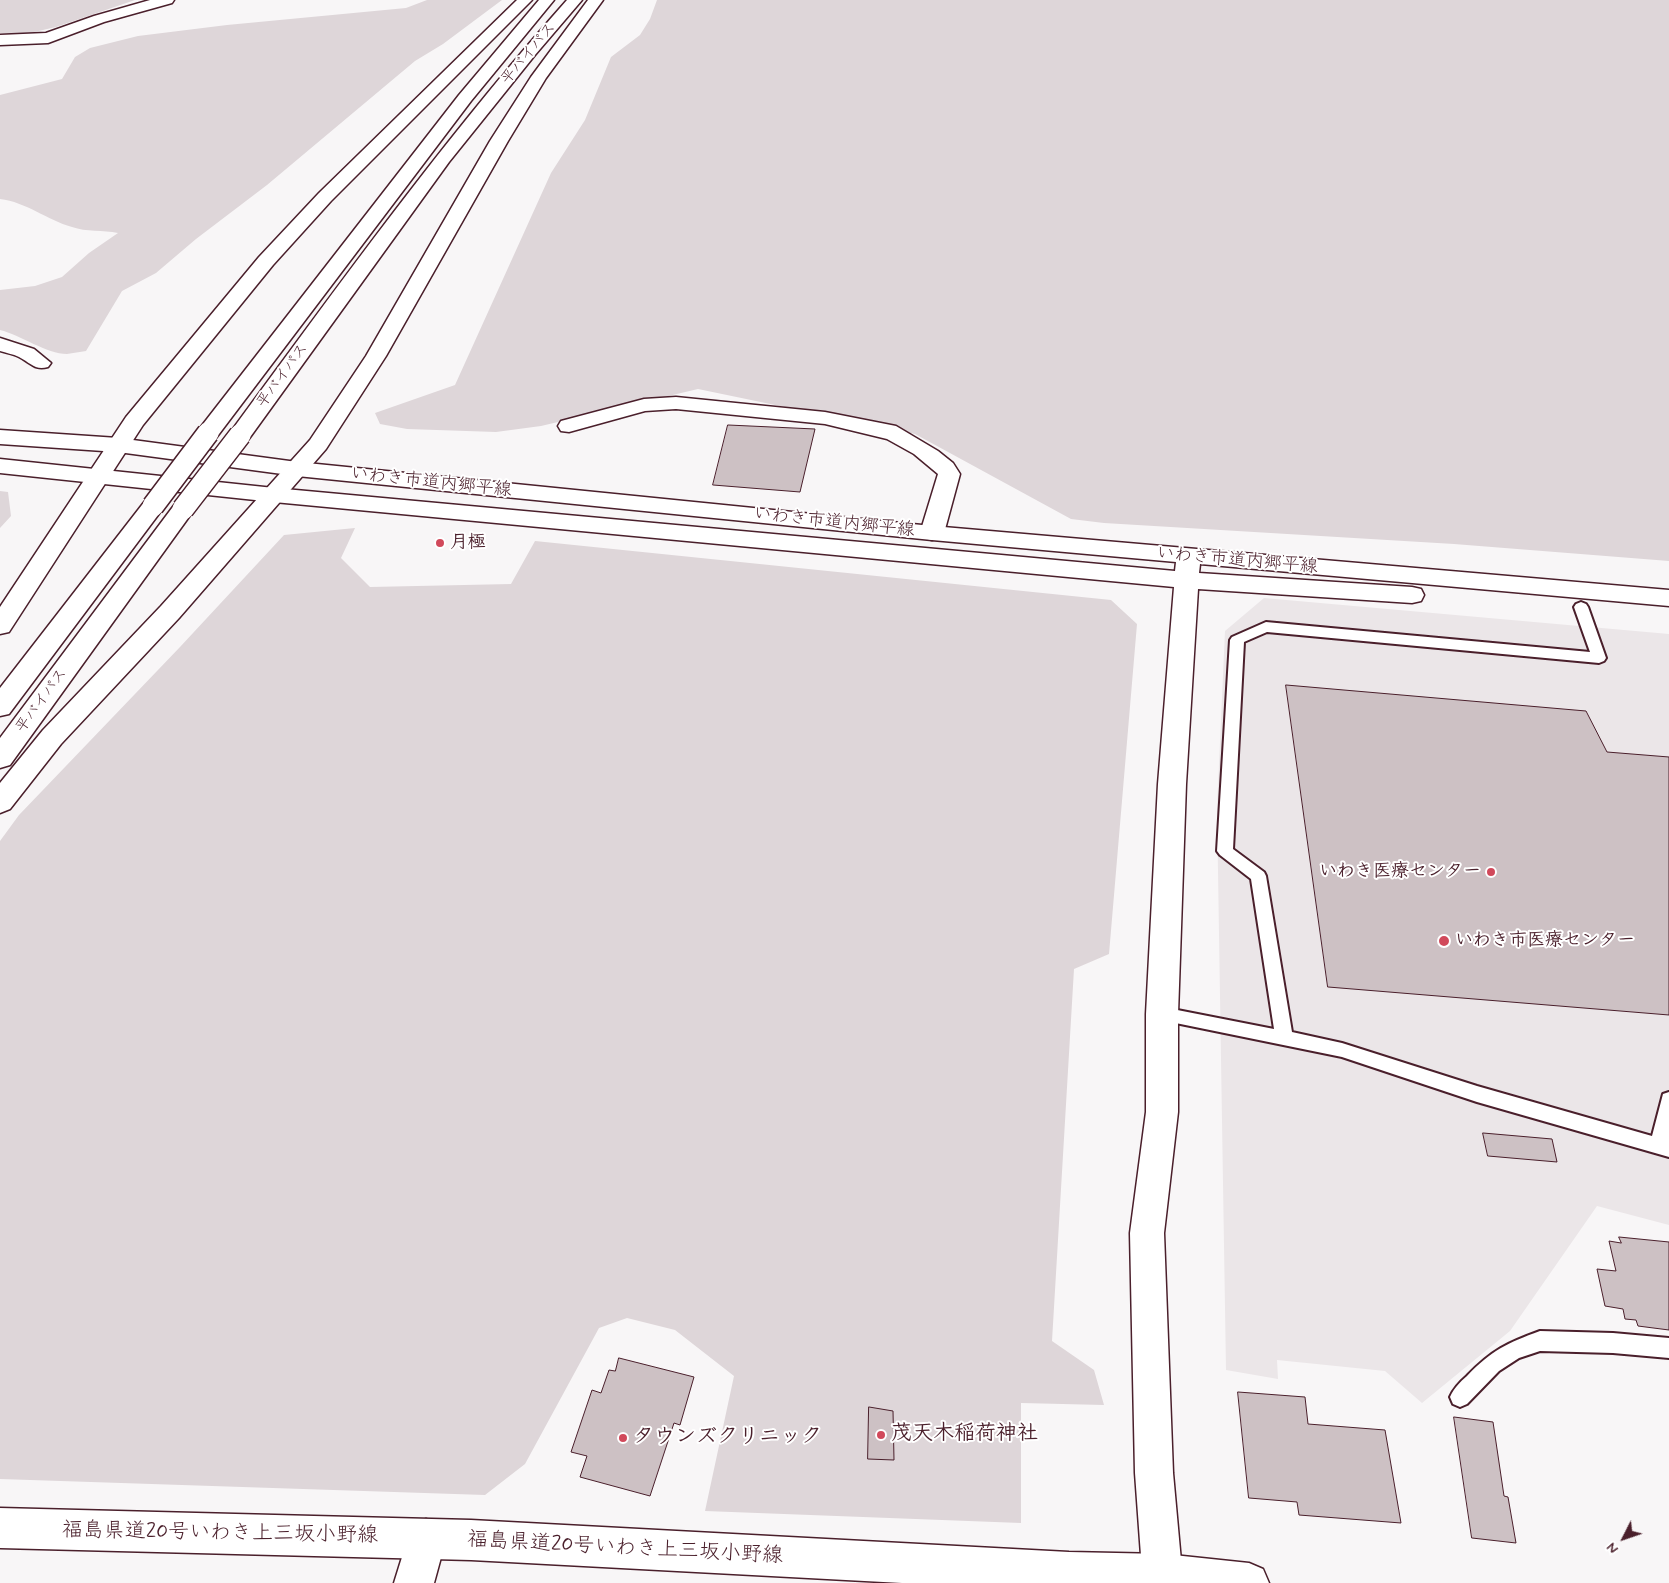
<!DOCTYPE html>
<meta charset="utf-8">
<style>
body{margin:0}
#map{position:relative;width:1669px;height:1583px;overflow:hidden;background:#f8f6f7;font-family:Mynerve,sans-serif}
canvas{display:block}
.north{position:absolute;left:1599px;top:1513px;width:50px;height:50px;-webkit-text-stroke:4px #fff;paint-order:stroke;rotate:229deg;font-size:14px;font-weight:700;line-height:20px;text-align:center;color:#4a1f2b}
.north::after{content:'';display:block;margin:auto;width:18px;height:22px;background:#4a1f2b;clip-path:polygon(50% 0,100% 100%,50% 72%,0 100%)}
</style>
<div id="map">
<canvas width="1669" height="1583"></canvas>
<div class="north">N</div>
</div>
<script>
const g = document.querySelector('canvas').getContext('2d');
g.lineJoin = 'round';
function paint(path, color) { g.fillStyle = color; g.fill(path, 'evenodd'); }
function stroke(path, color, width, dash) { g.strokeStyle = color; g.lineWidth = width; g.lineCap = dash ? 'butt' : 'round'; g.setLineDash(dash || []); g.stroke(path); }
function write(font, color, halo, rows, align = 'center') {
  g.font = font + ' Mynerve,"Klee One",sans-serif'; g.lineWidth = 4; g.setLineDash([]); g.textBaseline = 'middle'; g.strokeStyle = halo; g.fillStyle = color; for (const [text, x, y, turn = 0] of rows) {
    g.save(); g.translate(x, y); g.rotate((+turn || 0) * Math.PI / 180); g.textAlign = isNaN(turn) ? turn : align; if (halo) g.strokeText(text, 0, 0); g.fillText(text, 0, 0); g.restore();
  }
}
const built = new Path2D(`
 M1264,598l405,36v591l-72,-19 -87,125 -88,72 -37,-32 -108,-11 1,19 -52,-9 -9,-561 8,-178z`);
const green = new Path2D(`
 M0,0h135l-79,27 -35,8 -21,-2z
 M427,0h75l-59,44 -28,17 -148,124 -71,54 -40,34 -34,18 -36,60c-6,1 -13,2 -19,3 -20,0 -47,-19 -67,-24v-40l35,-4 27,-9 27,-24 29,-20c-15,-3 -32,-1 -46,-6 -25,-7 -46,-25 -72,-28v-104l62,-16 13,-22 15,-9 48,-12 89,-11 179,-17z
 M657,0h1012v561l-215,-17 -350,-21 -33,-4 -156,-85 -217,-45 -157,37 -45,6 -89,-3 -27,-5 -5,-11 80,-28 96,-212 34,-53 26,-63 29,-22 10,-16z
 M0,491l8,1 3,24 -11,12z
 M355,528l-14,30 29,29 141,-3 24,-43 576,59 26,24 -28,330 -35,15 -22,372 42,29 10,35 -83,-2v120l-316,-12 29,-135 -59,-46 -48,-12 -28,10 -74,136 -40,31 -485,-16v-638l19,-26 161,-168 104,-112z`);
const building = new Path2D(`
 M728,425l87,4 -15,63 -87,-7z
 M1286,685l300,26 21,41 62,5v258l-341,-28z
 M1483,1133l69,6 5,23 -69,-6z
 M1619,1237l50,5v88l-31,-4 -2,-6 -11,-1 -2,-10 -18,-3 -8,-37 19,2 -7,-30 12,2z
 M619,1358l75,19 -14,48 -6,-2 -24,73 -70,-19 7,-21 -16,-4 21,-62 9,3 8,-23 6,1z
 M1238,1392l67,5 3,27 77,6 16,93 -102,-8 -2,-13 -48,-4z
 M869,1407l24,4 1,49 -26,-1z
 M1454,1417l39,5 11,74 4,1 8,46 -44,-5z`);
const service = new Path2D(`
 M1581,602l5,2 2,3 18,51 -2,3 -5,2 -332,-31 -23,10 -11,207 31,23 2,4 26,156 50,11 135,43 175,50 11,-42 6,-2v65l-192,-55 -135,-45 -186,-38 -2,-5 2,-5 6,-2 112,22 -23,-150 -31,-24 -3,-4 13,-211 2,-3 34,-15 324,30 -16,-45 2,-3z
 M1540,1331l73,2 56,5v20l-56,-5 -73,-2 -21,7 -20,13 -32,33 -7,3 -7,-3 -3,-7c4,-9 10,-15 17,-21 25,-26 40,-33 73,-45z`);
const minor = new Path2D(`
 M150,0h24l-2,3 -68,19 -56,21 -48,2v-10l46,-2 48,-17z
 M0,338l34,11 17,14 -3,4c-13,4 -17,-4 -29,-10 -6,-3 -13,-4 -19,-6z
 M676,397l149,15 71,14 42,25 15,12 7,11 -16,59 -4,5 -8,2 -8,-2 -4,-5 18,-59 -24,-20 -27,-15 -62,-15 -149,-15 -31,2 -76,21 -8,-1 -3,-5 3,-5 83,-22z
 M426,1519l14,6 6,14 -12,44h-40l18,-58z`);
const tertiary = new Path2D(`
 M0,430l118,8 179,24 635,64 737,64v16l-469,-42 -1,9 213,14 9,2 3,6 -3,6 -9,2 -214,-14 -12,195 -8,230v98l-14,121 9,240 10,110h-40l-8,-110 -5,-240 16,-121v-98l12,-230 16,-197 -900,-85 -274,-29v-14l274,29 901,83 1,-9 -244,-22 -635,-64 -179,-24 -118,-8z`);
const primary = new Path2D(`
 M0,1508l471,12 598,32 95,2 85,9 14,6 6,14h-367l-431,-23 -471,-12z`);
const trunk = new Path2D(`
 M517,0h15l-201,201 -58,64 -130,160 -134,207 -9,2v-27l126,-190 133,-160 60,-64z
 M539,0h15l-83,101 -255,337 -8,2 -8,-2 -3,-5 3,-5 259,-333z
 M567,0h15l-47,55 -86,107 -201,278 -8,2 -8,-2 -3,-5 3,-5c108,-147 214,-294 335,-430z
 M588,0h15l-57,78 -38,63 -122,215 -60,93 -147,169 -118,126 -51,65 -10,4v-30l43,-53 118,-124 149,-166 56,-84 124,-215 41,-64z
 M153,499l8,2 3,5 -3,5 -152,203 -9,2v-28l145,-187z
 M183,502l8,2 3,5 -3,5 -181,251 -10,3v-30l175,-234z`);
const trunkBridge = new Path2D(`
 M153,506l55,-73
 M183,509l57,-74`);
const markers = [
 [440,543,5,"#d1495b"],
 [1491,872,5,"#d1495b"],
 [1444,941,6,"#d1495b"],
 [881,1435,5,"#d1495b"],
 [623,1438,5,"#d1495b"]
];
const farStreetnames = [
 ["平バイパス",529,54,-50],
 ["平バイパス",283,376,-54],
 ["平バイパス",42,701,-54]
];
const streetNames = [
 ["いわき市道内郷平線",431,483,6],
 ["いわき市道内郷平線",834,523,6],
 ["いわき市道内郷平線",1237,561,5]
];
const poiNames = [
 ["月極",450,543],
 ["いわき医療センター",1481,872,"right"],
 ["いわき市医療センター",1455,941]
];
const nearPoinames = [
 ["茂天木稲荷神社",891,1435],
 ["タウンズクリニック",633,1438]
];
const nearStreetnames = [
 ["福島県道20号いわき上三坂小野線",220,1534,1],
 ["福島県道20号いわき上三坂小野線",625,1549,3]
];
paint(built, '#ebe6e8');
paint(green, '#ded6d9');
paint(building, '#cdc1c4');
stroke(building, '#4a1f2b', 1);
stroke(service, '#4a1f2b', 4);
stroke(minor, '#4a1f2b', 3);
stroke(tertiary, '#4a1f2b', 3);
stroke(primary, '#4a1f2b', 3);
stroke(trunk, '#4a1f2b', 3);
paint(service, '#fff');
paint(minor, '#fff');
paint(tertiary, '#fff');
paint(primary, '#fff');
paint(trunk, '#fff');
stroke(trunkBridge, '#4a1f2b', 24, []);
stroke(trunkBridge, '#fff', 21);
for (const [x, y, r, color] of markers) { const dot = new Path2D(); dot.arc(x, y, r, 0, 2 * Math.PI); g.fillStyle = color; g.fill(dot); stroke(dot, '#fff', 2); }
write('15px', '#4a1f2b', '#fff', farStreetnames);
write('18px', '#4a1f2b', '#fff', streetNames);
write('bold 18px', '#4a1f2b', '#fff', poiNames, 'left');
write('bold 21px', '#4a1f2b', '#fff', nearPoinames, 'left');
write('21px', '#4a1f2b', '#fff', nearStreetnames);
</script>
